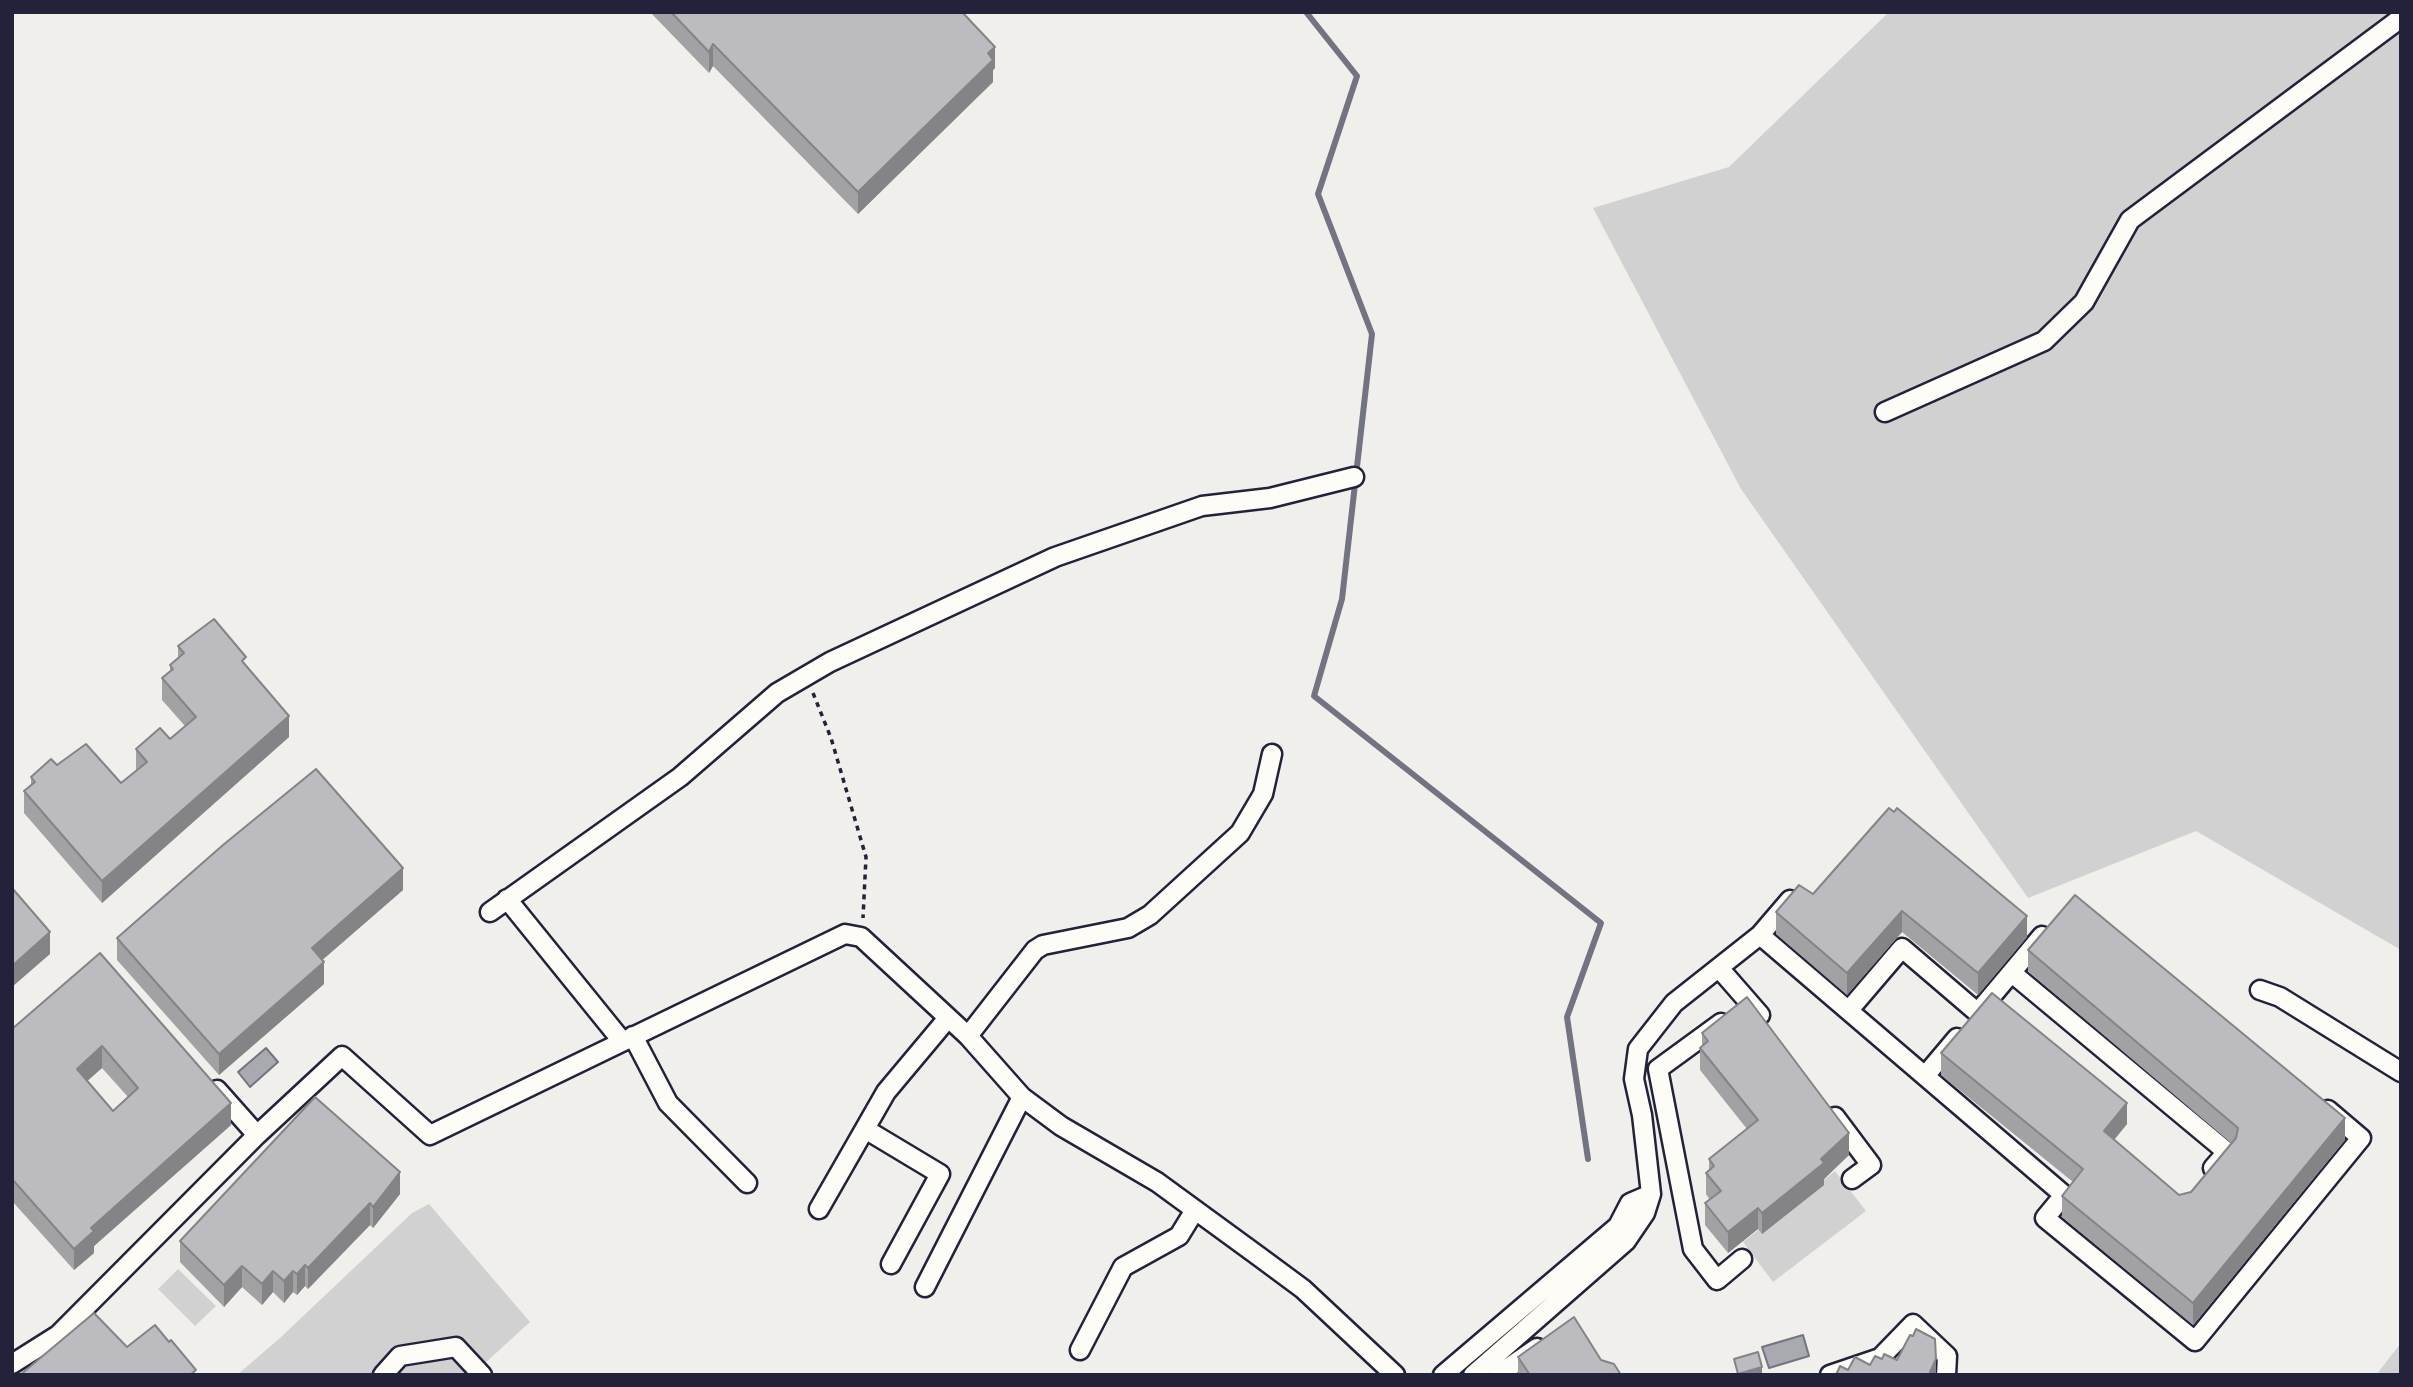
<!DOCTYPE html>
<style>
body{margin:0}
#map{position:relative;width:2413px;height:1387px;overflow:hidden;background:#f0efec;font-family:"Gochi Hand",sans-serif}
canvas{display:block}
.frame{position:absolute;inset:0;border:14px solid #22223b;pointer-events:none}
</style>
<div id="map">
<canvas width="2413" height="1387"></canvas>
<div class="frame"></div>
</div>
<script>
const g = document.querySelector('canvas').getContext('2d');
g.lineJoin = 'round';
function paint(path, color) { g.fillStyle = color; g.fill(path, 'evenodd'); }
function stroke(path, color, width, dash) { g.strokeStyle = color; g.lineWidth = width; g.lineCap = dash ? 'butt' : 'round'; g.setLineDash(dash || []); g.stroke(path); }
const green = new Path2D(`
 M1889,12h512v938l-205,-119 -168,67 -287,-409 -148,-281 136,-41z
 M1835,1171l31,40 -93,71 -30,-40z
 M429,1204l101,118 -58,53h-235l43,-37 132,-125z
 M178,1269l38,37 -21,20 -37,-37z
 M2401,1343v32h-25z`);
const water = new Path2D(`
 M266,1048l12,14 -28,25 -12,-15z
 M1803,1335l6,21 -40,12 -7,-21z`);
const stream = new Path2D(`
 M1306,12l51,64 -39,118 54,140 -30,265 -28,97 287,227 -34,94 21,142`);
const path = new Path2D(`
 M813,693l18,45 35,119 -3,61`);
const street = new Path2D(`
 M1885,412l159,-71 40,-39 46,-82 271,-202
 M507,899l115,142
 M490,912l190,-135 97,-84 53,-31 225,-105 147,-51 68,-8 84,-21
 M1760,935l304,260 -19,23 150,123 166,-203 -33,-28
 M1719,968l41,47
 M2012,973l215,179 -14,16
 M2260,990l20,7 121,75
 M1849,1010l53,-62 76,65
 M1979,1011l63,-75
 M1721,1023l-63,46 35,180 24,31 25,-21
 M633,1036l35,67 79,80
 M968,1036l67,-86 8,-5 85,-17 22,-13 90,-82 23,-39 9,-40
 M1925,1076l32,-38
 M217,1090l40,45
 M1835,1117l36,48 -19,14
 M865,1129l75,45 -49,90
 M1651,1194l-9,-79 -8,-36 4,-30 36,-46 86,-68 30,-35
 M819,1209l67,-117 62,-74
 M925,1287l97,-190
 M1080,1350l43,-83 56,-31 16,-26
 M12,1364l46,-29 199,-200 85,-79 88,79 415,-201 16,3 107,99 54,61 39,29 96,56 100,73 46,34 92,86
 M383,1375l17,-19 56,-9 26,28
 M1443,1375l175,-149 12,-23 21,-9 -6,19 -19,28 -153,134
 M1498,1375l39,-27
 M1830,1375l50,-17 33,-34 34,32 -1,19`);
const wall = new Path2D(`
 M650,12h312l33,56 -2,2v12l-135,132 -145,-148 -4,7z
 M178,646l68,20 43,71 -187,166 -78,-90v-22l7,-5v-9l26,-12 64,18 15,-12v-22l34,-10 15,-13 -23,-26v-22l8,-7v-6l8,-6z
 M1889,808l138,129 -49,58 -76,-63 -55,63 -71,-61v-22l37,-18z
 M403,890l-81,70 2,24 -105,91 -102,-115v-22z
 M2028,950l317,190 -152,185 -131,-108v-21l11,-14 -132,-107v-22l186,71 -13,16 65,55 12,-3 40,-49 -203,-172z
 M100,953l131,172 -137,121v7l-20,17 -62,-69v-172zM102,1068l26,29 -15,14 -26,-30z
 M1702,1033l147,122 -25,24v6l-62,49 -4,-5 -30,24 -23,-28v-22l5,-3 -4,-6v-21l3,-3v-11l38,-30 -47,-59v-22l2,-2z
 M400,1194l-27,34 -3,-3 -62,64 -3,-3 -8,9 -4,-3 -9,11 -11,-11 -11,13 -20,-18 -18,20 -44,-45v-21z
 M1518,1357l83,3 20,15h-103z`);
const shadedWall = new Path2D(`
 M713,44v22l-4,7v-21z
 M995,47v21l-2,2v12l-135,132v-22z
 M289,716v21l-187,166v-22z
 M403,868v22l-91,79v-21z
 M1902,911v21l-55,63v-22z
 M2027,916v21l-49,58v-22z
 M50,932v22l-38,33v-21z
 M324,962v22l-105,91v-21z
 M102,1046v22l-25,22v-21z
 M231,1103v22l-137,121v7l-20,17v-21l17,-21z
 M2127,1103v21l-23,28v-21z
 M2345,1118v22l-152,185v-22z
 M1849,1133v22l-25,24v6l-62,49v-21z
 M400,1172v22l-27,34v-21z
 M370,1203v22l-62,64v-21z
 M1758,1208v21l-30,24v-21z
 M305,1265v21l-8,9v-21z
 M242,1266v21l-18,20v-22z
 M273,1271v21l-11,13v-21z
 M293,1271v21l-9,11v-22z
 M1936,1359v16h-6v-3z
 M1762,1367v6l-7,2h-17z`);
const building = new Path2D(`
 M671,12h291l33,35 -7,6 5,7 -135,132 -145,-148 -4,8z
 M214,619l32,38 -4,4 47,55 -187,165 -78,-90 11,-9 -4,-5 20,-18 6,6 29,-21 35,39 26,-21 -11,-13 24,-21 10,11 26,-22 -34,-39 11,-9 -3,-4 14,-12 -6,-7z
 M316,769l87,99 -91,80 12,14 -105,92 -102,-116 106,-93z
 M1889,808l5,4 3,-4 130,108 -49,57 -76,-62 -55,62 -71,-61 23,-27 14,9z
 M12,888l38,44 -38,34z
 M2075,895l270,223 -152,185 -131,-107 21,-27 -142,-116 51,-60 135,110 -23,28 75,64 12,-3 45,-54 2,-10 -210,-178z
 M100,953l131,150 -140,125 3,3 -20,18 -62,-70v-150zM102,1046l36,42 -25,23 -36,-42z
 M1747,997l102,136 -28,26 3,4 -62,50 -4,-5 -30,24 -23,-29 16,-12 -15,-18 8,-7 -5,-7 49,-39 -58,-72 8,-7 -6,-8z
 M315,1097l85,75 -27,35 -3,-4 -62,65 -3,-3 -8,9 -4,-3 -9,10 -11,-10 -11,13 -20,-18 -18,19 -44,-44z
 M94,1313l33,34 28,-22 14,17 2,-2 25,30 -6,5h-170z
 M1574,1317l27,43 13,4 7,11h-91l-12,-18z
 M1916,1329l19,10 1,20 -6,13 4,2 -1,1h-97l4,-9 8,4 7,-13 15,8 5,-9 7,3 2,-5 13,6 13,-25 3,1z
 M1758,1352l4,15 -24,7 -4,-15z`);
paint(green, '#d2d1d1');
paint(water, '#a9a9b0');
stroke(water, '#737381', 2);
stroke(stream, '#737381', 6);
stroke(street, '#22223b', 23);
stroke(path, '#22223b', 3.5, [5, 5]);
stroke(street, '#fdfcf7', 18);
paint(wall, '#a2a2a5');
paint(shadedWall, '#848486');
paint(building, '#bcbcc0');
stroke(building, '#848486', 2);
</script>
